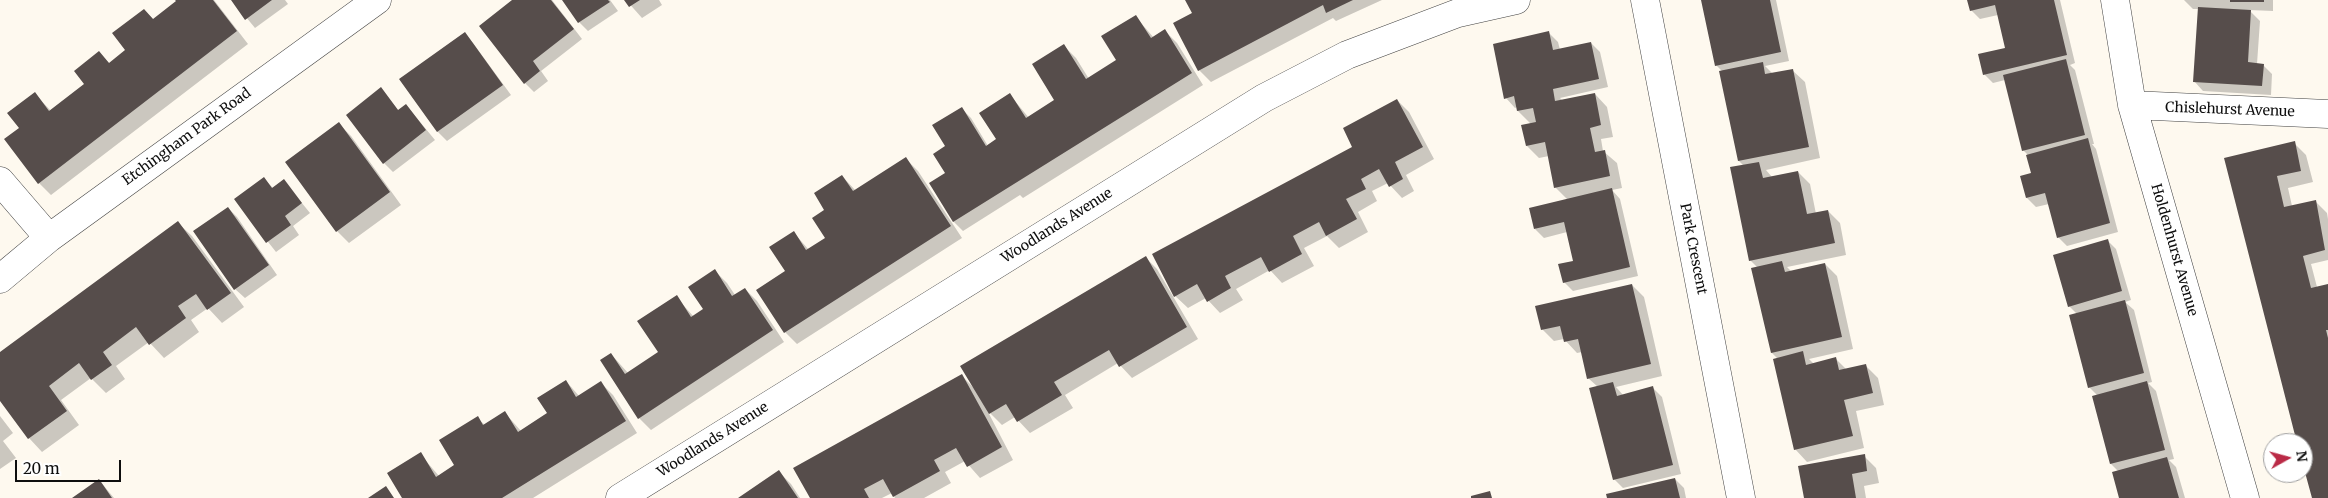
<!DOCTYPE html>
<style>
body{margin:0}
#map{position:relative;width:2328px;height:498px;overflow:hidden;background:#fef9ef;font-family:Merriweather,serif}
canvas{display:block}
.north{position:absolute;left:2263px;top:433px;width:50px;height:50px;box-sizing:border-box;background:#fff;border:1px solid #9f9f9f;border-radius:50%;rotate:83deg;font-size:14px;font-weight:700;line-height:20px;text-align:center;color:#0e0e0e}
.north::after{content:'';display:block;margin:auto;width:18px;height:22px;background:#ba2a46;clip-path:polygon(50% 0,100% 100%,50% 72%,0 100%)}
.scale{position:absolute;left:15px;top:460px;width:106px;height:22px;box-sizing:border-box;border:2px solid #0e0e0e;border-top:0;padding-left:6px;font-size:15px;line-height:18px;white-space:nowrap;color:#0e0e0e;-webkit-text-stroke:4px #fff;paint-order:stroke}
</style>
<div id="map">
<canvas width="2328" height="498"></canvas>
<div class="north">N</div>
<div class="scale">20 m</div>
</div>
<script>
const g = document.querySelector('canvas').getContext('2d');
g.lineJoin = 'round';
function paint(path, color) { g.fillStyle = color; g.fill(path, 'evenodd'); }
function stroke(path, color, width, dash) { g.strokeStyle = color; g.lineWidth = width; g.lineCap = dash ? 'butt' : 'round'; g.setLineDash(dash || []); g.stroke(path); }
function write(font, color, halo, rows, align = 'center') {
  g.font = font + ' Merriweather,serif'; g.lineWidth = 5; g.setLineDash([]); g.textBaseline = 'middle'; g.strokeStyle = halo; g.fillStyle = color; for (const [text, x, y, turn = 0] of rows) {
    g.save(); g.translate(x, y); g.rotate((+turn || 0) * Math.PI / 180); g.textAlign = isNaN(turn) ? turn : align; if (halo) g.strokeText(text, 0, 0); g.fillText(text, 0, 0); g.restore();
  }
}
const shadow = new Path2D(`
 M177,0h37l34,44 -197,151 -12,-12 -33,-43 14,-12 14,-35 17,18 35,-27 13,-31 11,11 17,-13 17,-41 10,10 24,-18z
 M232,0h53l3,4 -33,24z
 M514,0h38l30,39 -41,32 7,10 -14,11 -9,-9z
 M564,0h46l8,11 -30,20 -9,-9z
 M626,0h33l3,5 -20,13z
 M1187,0h195l-46,21 -3,-3 -122,64 -12,-12 -5,-56z
 M1702,0h74l13,61 -24,5 8,8 19,-4 13,12 15,76 -54,12 6,7 26,-5 12,12 6,30 12,-3 12,12 6,32 -59,12 5,5 33,-8 12,12 16,73 -44,10 5,5 22,-5 11,11 19,-4 12,12 6,27 -28,6 8,37 -57,14 -12,-13 -17,-90 -6,-6 -14,-85 -8,-8 -6,-94 -5,-5 -16,-89 -7,-7z
 M1968,0h92l15,63 -5,2 5,5 19,74h-2l4,5 22,83 -51,14 -9,-9 -9,-33 -13,3 -9,-9 -5,-21 10,-3 -5,-20 -4,-4 -18,-70 -12,3 -9,-9 22,-25 -8,-34 -18,4 -9,-9z
 M2184,0h89v11l-24,-1 11,11 -3,43 6,1 9,9 -1,21 -68,-4 -9,-10 5,-72h-6z
 M1135,16l19,22 11,-7 12,12 26,42 -180,113 -3,-3 -57,36 -11,-11 -5,-47v-26l15,-38 9,9 17,28 10,-6 12,-45 19,23 27,-17 8,-55 12,12 13,21 29,-19z
 M464,33l9,10 38,52 -64,46 -9,-9 -38,-52z
 M1549,33l9,9 2,8 31,-7 9,9 8,35 -48,11 3,3 32,-7 12,13 6,30 -12,2 2,12 14,12 5,25 -10,2 8,9 18,77 -65,15 -9,-9 10,-20 -7,-30 -23,6 -9,-9 33,-29 -13,-13 -6,-31 -10,2 -12,-12 4,-22 -13,-13 -1,-4 -2,1 -9,-10z
 M381,89l18,22 7,-6 29,35 -42,32 -9,-9z
 M1397,100l12,12 25,47 -28,16 8,16 -12,7 -14,-15 -16,8 5,10 -19,11 10,20 -29,16 -12,-12 -23,12 10,18 -32,17 -12,-13 -34,19 7,11 -23,13 -14,-15 -18,10 -15,-14 181,-147z
 M339,124l12,12 50,69 -52,38 -12,-12z
 M2294,143l12,12 7,27 -25,6 4,18 23,-5 12,12 1,6v41l-17,4 6,23 11,-2v213h-15l-10,-38v-17h-4l-74,-284z
 M906,159l12,12 44,67 -165,106 -12,-12 2,-60 7,-39 15,17 18,-12 -1,-28 16,-34 14,15z
 M264,179l10,10 10,-8 26,32 -17,13 6,9 -23,17 -41,-52z
 M228,208l9,9 40,58 -32,23 -10,-9z
 M178,223l14,13 52,71 -22,16 -14,-15 -17,12 8,12 -35,26 -15,-16 -33,24 9,13 -19,14 -15,-15 -30,22 18,25 -37,27 -13,-14 -29,-39v-46z
 M2107,240l9,9 15,51 -6,2 9,8 18,72 -4,1 8,8 18,68 -5,1 7,7 9,31h-65l-1,-26 -8,-8 -18,-67 4,-2 -8,-8 -12,-73 -8,-8z
 M1145,257l12,12 41,70 -66,39 -14,-15 -53,32 8,13 -43,25 -15,-16 -13,8 -15,-15 26,50 -33,18 -15,-17 -20,11 6,11 -27,15h-29l-3,-5 -10,5h-71l151,-122 12,12z
 M715,271l12,12 8,12 10,-6 12,12 27,41 -133,88 -12,-12 -28,-64 17,19 32,-20 16,-56 18,20 11,-7z
 M1632,285l12,12 18,79 -46,11 7,8 30,-7 9,9 19,77 -58,14 -9,-9 -16,-92 -10,-9 -6,-26 -5,1 -13,-14 -10,2 -12,-12z
 M566,381l13,15 22,-13 12,12 24,38 -104,65h-129l16,-44 19,22 17,-10 21,-48 8,7 20,-12 16,18 27,-17z
 M0,416l13,17 -10,8 13,17 -16,11z
 M1864,456l12,12 3,15 -15,3 2,12h-61z
 M779,472l12,12 9,14h-60z
 M1675,479l9,9 2,10h-78z
 M99,480l15,18h-40z`);
const building = new Path2D(`
 M175,0h38l24,31 -199,153 -34,-45 15,-11 -12,-15 28,-21 14,19 35,-27 -10,-13 25,-20 10,12 16,-13 -13,-17 32,-24 9,10 23,-18z
 M231,0h41l-27,20z
 M512,0h39l23,29 -41,32 7,10 -16,13 -45,-58z
 M562,0h46l2,2 -32,21z
 M624,0h16l-11,7z
 M1185,0h168l-27,13 -3,-8 -125,66 -25,-48 19,-10z
 M1701,0h69l11,52 -66,14z
 M1967,0h87l13,55 -84,20 -5,-21 27,-6 -10,-43 -25,6z
 M2230,0h34v2h-34z
 M2198,7l53,3 -3,52 16,2 -2,22 -69,-4z
 M1136,15l15,23 14,-9 27,44 -239,149 -24,-39 16,-10 -12,-19 12,-8 -13,-21 30,-18 24,39 10,-7 -17,-26 31,-20 16,25 28,-18 -22,-36 32,-20 22,35 30,-19 -15,-24z
 M1549,31l4,19 38,-8 8,37 -46,10 2,12 40,-8 6,32 -11,3 5,24 10,-2 5,26 -56,12 -9,-46 -19,4 -5,-21 15,-3 -3,-14 -16,3 -3,-15 -10,3 -11,-55z
 M465,32l38,53 -66,47 -38,-53z
 M2066,59l19,76 -63,16 -19,-76z
 M1763,62l2,12 28,-5 16,78 -71,14 -19,-90z
 M381,87l17,23 8,-6 20,26 -43,34 -37,-49z
 M1397,99l26,48 -28,15 8,17 -14,8 -10,-18 -18,10 5,10 -20,10 11,20 -31,17 -7,-14 -26,14 9,18 -33,18 -8,-15 -36,19 6,12 -24,14 -10,-18 -23,13 -22,-43 200,-107 -9,-19z
 M339,122l51,70 -54,40 -51,-70z
 M2088,138l22,85 -53,15 -12,-45 -19,5 -6,-22 11,-3 -5,-18z
 M2295,141l6,30 -24,5 7,31 32,-7 9,50 -22,6 8,32 17,-4v46h-2l2,8v160h-16l-9,-33v-22h-6l-73,-285z
 M906,157l45,69 -167,107 -28,-43 29,-19 -16,-24 25,-16 12,19 19,-12 -13,-20 12,-8 -10,-17 28,-18 11,16z
 M1759,162l4,16 35,-7 9,43 21,-4 7,33 -86,18 -19,-94z
 M264,177l8,11 12,-9 18,24 -17,13 6,9 -25,18 -32,-44z
 M1612,188l18,79 -67,16 -5,-19 15,-3 -9,-39 -30,7 -5,-21z
 M228,207l41,58 -35,25 -41,-59z
 M178,221l53,72 -24,17 -11,-16 -18,12 8,12 -37,27 -13,-18 -33,25 9,13 -21,15 -12,-17 -30,23 18,25 -39,28 -28,-38v-49z
 M2108,239l14,52 -54,16 -15,-52z
 M1146,256l41,71 -68,40 -10,-17 -55,32 8,13 -45,27 -11,-18 -17,10 -29,-48z
 M1782,261l3,11 40,-9 17,74 -71,16 -20,-85z
 M715,269l17,27 13,-8 28,42 -135,89 -38,-59 11,-7 14,21 33,-22 -21,-31 40,-26 14,22 12,-8 -15,-22z
 M1632,284l19,80 -64,15 -9,-40 -14,3 -4,-16 -19,4 -6,-24z
 M2125,300l19,73 -56,15 -19,-73z
 M1803,351l3,14 30,-8 3,13 27,-6 7,29 -29,7 9,36 -59,14 -21,-91z
 M962,374l40,73 -35,20 -11,-19 -22,12 6,11 -47,26 -10,-18 -19,10 5,9h-59l-17,-30z
 M566,380l10,17 25,-16 25,40 -124,77h-100l-15,-25 34,-21 15,25 18,-12 -15,-25 39,-24 5,9 22,-14 13,21 29,-19 -10,-15z
 M2147,381l18,69 -55,14 -18,-68z
 M1613,382l4,14 36,-10 20,79 -60,15 -24,-92z
 M1865,454l2,17 -15,3 4,24h-52l-6,-32z
 M2167,457l12,41h-60l-7,-26z
 M779,470l19,28h-60z
 M1675,478l5,20h-73l-1,-4z
 M99,479l13,19h-40z
 M386,486l8,12h-26z
 M1490,491l2,7h-21v-2z`);
const minor = new Path2D(`
 M1645,0l96,498
 M2115,0l17,105 113,393
 M2132,105l196,9
 M0,181l49,57
 M0,279l49,-41 328,-238
 M620,498l644,-400 83,-43 111,-42 58,-13`);
const streetNames = [
 ["Chislehurst Avenue",2230,110,2],
 ["Etchingham Park Road",187,137,-36],
 ["Woodlands Avenue",1057,226,-32],
 ["Park Crescent",1693,249,79],
 ["Holdenhurst Avenue",2174,250,74],
 ["Woodlands Avenue",713,440,-32]
];
paint(shadow, '#0003');
paint(building, '#564d4b');
stroke(minor, '#414141', 29);
stroke(minor, '#fff', 28);
write('14px', '#0e0e0e', '#fff', streetNames);
</script>
